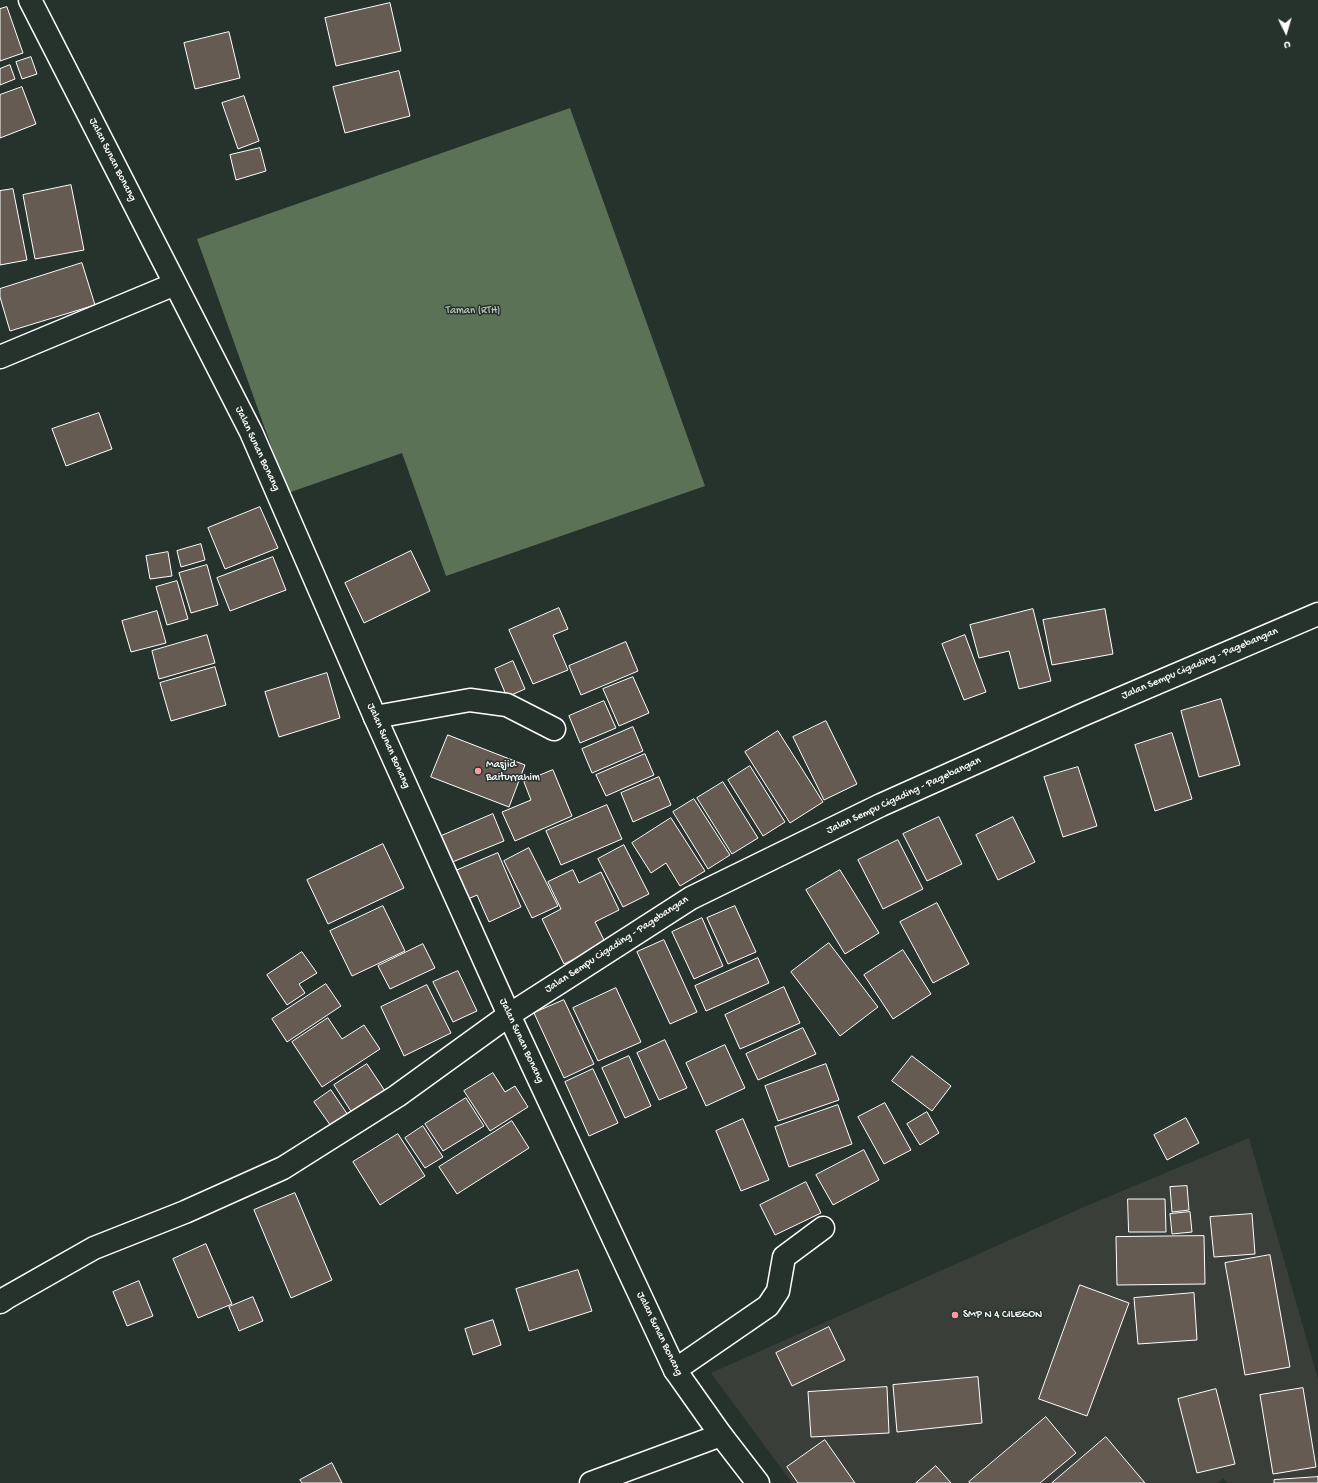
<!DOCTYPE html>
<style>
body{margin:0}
#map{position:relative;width:1318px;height:1483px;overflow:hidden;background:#26332d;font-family:"Gochi Hand",sans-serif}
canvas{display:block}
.north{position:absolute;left:1266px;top:12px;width:40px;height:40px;-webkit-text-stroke:3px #26332d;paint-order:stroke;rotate:175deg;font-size:11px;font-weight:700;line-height:16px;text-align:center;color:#fff}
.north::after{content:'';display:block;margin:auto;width:14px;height:18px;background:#fff;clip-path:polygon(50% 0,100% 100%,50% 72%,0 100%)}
</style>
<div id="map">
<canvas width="1318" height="1483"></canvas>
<div class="north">U</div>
</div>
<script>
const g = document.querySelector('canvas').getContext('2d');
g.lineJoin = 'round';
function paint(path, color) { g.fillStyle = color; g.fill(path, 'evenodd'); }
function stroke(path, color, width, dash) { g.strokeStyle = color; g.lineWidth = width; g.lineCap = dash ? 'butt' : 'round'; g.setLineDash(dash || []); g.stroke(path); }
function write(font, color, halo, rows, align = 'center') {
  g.font = font + ' "Gochi Hand",sans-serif'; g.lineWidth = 3; g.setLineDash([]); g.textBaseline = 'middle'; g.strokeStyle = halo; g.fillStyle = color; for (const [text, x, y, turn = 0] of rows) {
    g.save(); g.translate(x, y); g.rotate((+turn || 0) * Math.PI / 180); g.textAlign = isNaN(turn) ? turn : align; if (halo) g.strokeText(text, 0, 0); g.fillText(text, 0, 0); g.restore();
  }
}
const built = new Path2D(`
 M1249,1138l69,241v98l-44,3v3h-46l-5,-5 -5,5h-73l-39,-46 -54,46h-12l36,-30 -30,-36 -77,65 1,1h-19l-15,-17 -20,17h-61l-30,-43 -38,27 11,16h-6l-81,-110 373,-166zM1187,1186l2,24 -17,1 -1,-24zM1165,1199l1,33h-37l-1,-33zM1170,1214l21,18 -19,2zM1252,1214l3,40 -41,3 -4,-40zM1204,1236v48l-87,1 -1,-48zM1270,1255l20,112 -45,8 -19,-112zM1080,1286l49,17 -42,113 -48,-18zM1194,1293l3,47 -59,4 -4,-46zM978,1377l4,46 -85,8 -4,-46zM887,1387l2,46 -78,4 -3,-45zM1303,1388l13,79 -43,7 -13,-79zM1216,1389l19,75 -38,9 -19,-74z`);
const green = new Path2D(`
 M570,108l135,378 -259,90 -44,-123 -114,40 -91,-254z`);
const building = new Path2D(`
 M390,3l11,48 -65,15 -11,-48z
 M7,7l16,46 -23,8v-52z
 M229,32l11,46 -45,11 -11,-46z
 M31,57l6,17 -15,5 -6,-17z
 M10,65l5,14 -15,6v-16z
 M399,71l11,45 -65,17 -12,-46z
 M22,87l14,37 -36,14v-43z
 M244,96l15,45 -21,8 -16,-46z
 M260,148l6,23 -30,9 -6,-25z
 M71,185l13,65 -49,9 -12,-64z
 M13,189l14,71 -27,5v-74z
 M82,263l13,42 -85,26 -10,-34v-8z
 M99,413l13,36 -46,17 -14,-37z
 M260,507l18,41 -53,21 -17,-41z
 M201,544l4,16 -24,7 -4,-16z
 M411,551l19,40 -66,32 -19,-40z
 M168,552l4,24 -22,3 -4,-23z
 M273,557l13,33 -56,21 -13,-33z
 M207,565l11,40 -27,8 -12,-40z
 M177,581l11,38 -21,6 -11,-38z
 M559,608l9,21 -15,6 15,35 -35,14 -24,-54z
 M1033,609l18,72 -32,8 -10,-38 -30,7 -9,-33z
 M1105,609l8,45 -61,11 -9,-45z
 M157,611l9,32 -35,9 -9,-31z
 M207,635l8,28 -56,16 -7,-28z
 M965,635l21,57 -22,8 -22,-56z
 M626,642l12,29 -57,24 -12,-29z
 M513,661l12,28 -18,8 -12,-28z
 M215,667l11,38 -55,16 -11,-38z
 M327,673l13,45 -61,19 -14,-45z
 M633,677l16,36 -30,13 -16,-37z
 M1221,699l19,66 -41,12 -18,-66z
 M604,701l12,27 -36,15 -11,-27z
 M826,721l31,63 -33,16 -31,-63z
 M633,727l10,24 -51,22 -10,-24z
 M778,731l45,71 -33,21 -45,-71z
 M1172,733l20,66 -37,12 -20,-66z
 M448,735l77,30 -16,42 -78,-30z
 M645,754l9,21 -48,21 -10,-21z
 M750,766l35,56 -22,14 -35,-56z
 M1078,767l19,59 -34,11 -19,-60z
 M553,770l19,46 -57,25 -13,-29 29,-12 -7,-18z
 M659,777l12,28 -38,17 -12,-29z
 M723,782l35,56 -26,16 -35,-56z
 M694,799l36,56 -22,14 -35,-57z
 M607,805l15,34 -61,26 -15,-34z
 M493,814l11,27 -54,22 -11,-26z
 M939,817l23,47 -35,17 -24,-47z
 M1013,817l22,45 -37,18 -22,-45z
 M671,818l34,53 -25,15 -14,-23 -15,10 -19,-30z
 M898,840l25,49 -40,20 -25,-49z
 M383,844l21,44 -76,36 -21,-44z
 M624,845l25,49 -26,13 -25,-48z
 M529,848l29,58 -26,12 -28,-57z
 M498,853l23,54 -32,15 -12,-27 -11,5 -13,-28z
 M573,870l6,13 22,-11 18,38 -24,12 11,22 -42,20 -22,-45 19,-10 -13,-27z
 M840,870l39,63 -34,21 -39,-64z
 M937,903l32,61 -36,19 -33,-61z
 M383,906l22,45 -53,25 -22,-45z
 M735,906l21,46 -28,12 -21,-46z
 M702,918l21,48 -29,13 -22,-47z
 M664,940l33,72 -27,12 -33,-72z
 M829,943l49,64 -38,29 -49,-64z
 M423,944l12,24 -45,21 -12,-23z
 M903,950l28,44 -38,25 -29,-44z
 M302,952l15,21 -18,11 6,9 -18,12 -20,-30z
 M758,958l11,25 -63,28 -11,-25z
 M458,971l19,40 -24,11 -20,-40z
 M326,984l15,22 -54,36 -15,-23z
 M427,985l24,48 -47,23 -23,-49z
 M784,987l16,36 -60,26 -15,-34z
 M616,988l25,54 -43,19 -25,-53z
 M564,1000l30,64 -30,14 -30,-65z
 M328,1018l14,21 22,-14 16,24 -58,38 -30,-45z
 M803,1028l13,26 -58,26 -12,-26z
 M665,1040l22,48 -28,12 -22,-47z
 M725,1045l20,43 -39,18 -20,-43z
 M629,1056l22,50 -26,12 -23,-50z
 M912,1056l39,30 -19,25 -40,-30z
 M367,1064l20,30 -33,22 -20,-31z
 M826,1064l13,36 -61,21 -13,-35z
 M593,1069l25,54 -29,13 -24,-54z
 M493,1073l12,19 10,-6 13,21 -38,24 -26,-40z
 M331,1090l19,28 -17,11 -19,-27z
 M466,1098l18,28 -41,25 -18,-27z
 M885,1103l26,47 -27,14 -26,-47z
 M838,1105l14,39 -63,23 -14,-40z
 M927,1112l12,21 -19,12 -13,-21z
 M1186,1118l13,25 -32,17 -13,-25z
 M743,1119l26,61 -28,11 -25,-60z
 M512,1121l17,27 -72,46 -18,-27z
 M423,1126l20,31 -18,11 -20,-30z
 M398,1134l27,42 -45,29 -27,-43z
 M864,1150l15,30 -46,25 -17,-30z
 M806,1182l15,31 -46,22 -15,-30z
 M1187,1186l2,24 -17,2 -2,-25z
 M295,1193l37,87 -41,18 -37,-88z
 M1128,1199h37l1,33h-37z
 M1190,1212l2,20 -20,2 -2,-20z
 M1252,1214l3,40 -41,3 -4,-40z
 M1204,1236l1,48 -88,1 -1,-48z
 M206,1244l26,60 -34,14 -25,-59z
 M1270,1255l20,112 -45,8 -20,-112z
 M578,1270l14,41 -63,20 -13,-42z
 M139,1281l14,35 -26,10 -14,-34z
 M1080,1285l49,18 -42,113 -48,-17z
 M1194,1293l3,47 -59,4 -4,-46z
 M253,1297l10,24 -24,10 -10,-24z
 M493,1320l8,25 -28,10 -8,-26z
 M829,1327l16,33 -53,26 -16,-33z
 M978,1377l4,46 -85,9 -4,-47z
 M887,1387l2,46 -78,4 -3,-45z
 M1303,1388l13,79 -43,7 -13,-79z
 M1216,1389l19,75 -38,9 -19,-74z
 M1046,1417l30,36 -36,30h-70l-1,-1z
 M1106,1437l39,46h-93z
 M825,1440l30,43h-57l-11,-16z
 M332,1463l10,20h-40l-2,-3z
 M936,1466l15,17h-35z
 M1318,1477v6h-44v-3z`);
const street = new Path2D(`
 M0,357l175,-73
 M375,717l95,-17 37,5 47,24
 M0,1302l6,-4 88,-50 91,-36 98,-44 114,-72 112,-81 182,-117 190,-93 201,-90 236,-101
 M675,1370l93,-64 10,-15 6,-34 39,-29
 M591,1483l130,-48`);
const secondary = new Path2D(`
 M30,0l221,432 124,285 134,298 166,355 46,65 37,48`);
const markers = [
 [478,771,4,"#ff9aa2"],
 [955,1315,4,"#ff9aa2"]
];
const streetNames = [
 ["Jalan Sunan Bonang",112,160,63],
 ["Jalan Sunan Bonang",257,449,65],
 ["Jalan Sempu Cigading - Pagebangan",1200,664,-23],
 ["Jalan Sunan Bonang",388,746,66],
 ["Jalan Sempu Cigading - Pagebangan",904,796,-25],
 ["Jalan Sempu Cigading - Pagebangan",617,945,-33],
 ["Jalan Sunan Bonang",521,1041,65],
 ["Jalan Sunan Bonang",659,1334,64]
];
const parkNames = [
 ["Taman (RTH)",473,311]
];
const poiNames = [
 ["Masjid",486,765],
 ["Baiturrahim",486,778],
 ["SMP N 4 CILEGON",963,1315]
];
paint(built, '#393f38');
paint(green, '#5b7257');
paint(building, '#665b52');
stroke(building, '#fff', 1);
stroke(street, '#fff', 25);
stroke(secondary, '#fff', 25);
stroke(street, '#26332d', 22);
stroke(secondary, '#26332d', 22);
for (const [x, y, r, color] of markers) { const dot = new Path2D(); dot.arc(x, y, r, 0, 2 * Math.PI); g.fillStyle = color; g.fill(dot); stroke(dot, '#26332d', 1.5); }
write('11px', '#fff', '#26332d', streetNames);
write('11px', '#b5c0b3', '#26332d', parkNames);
write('11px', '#fff', '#26332d', poiNames, 'left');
</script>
